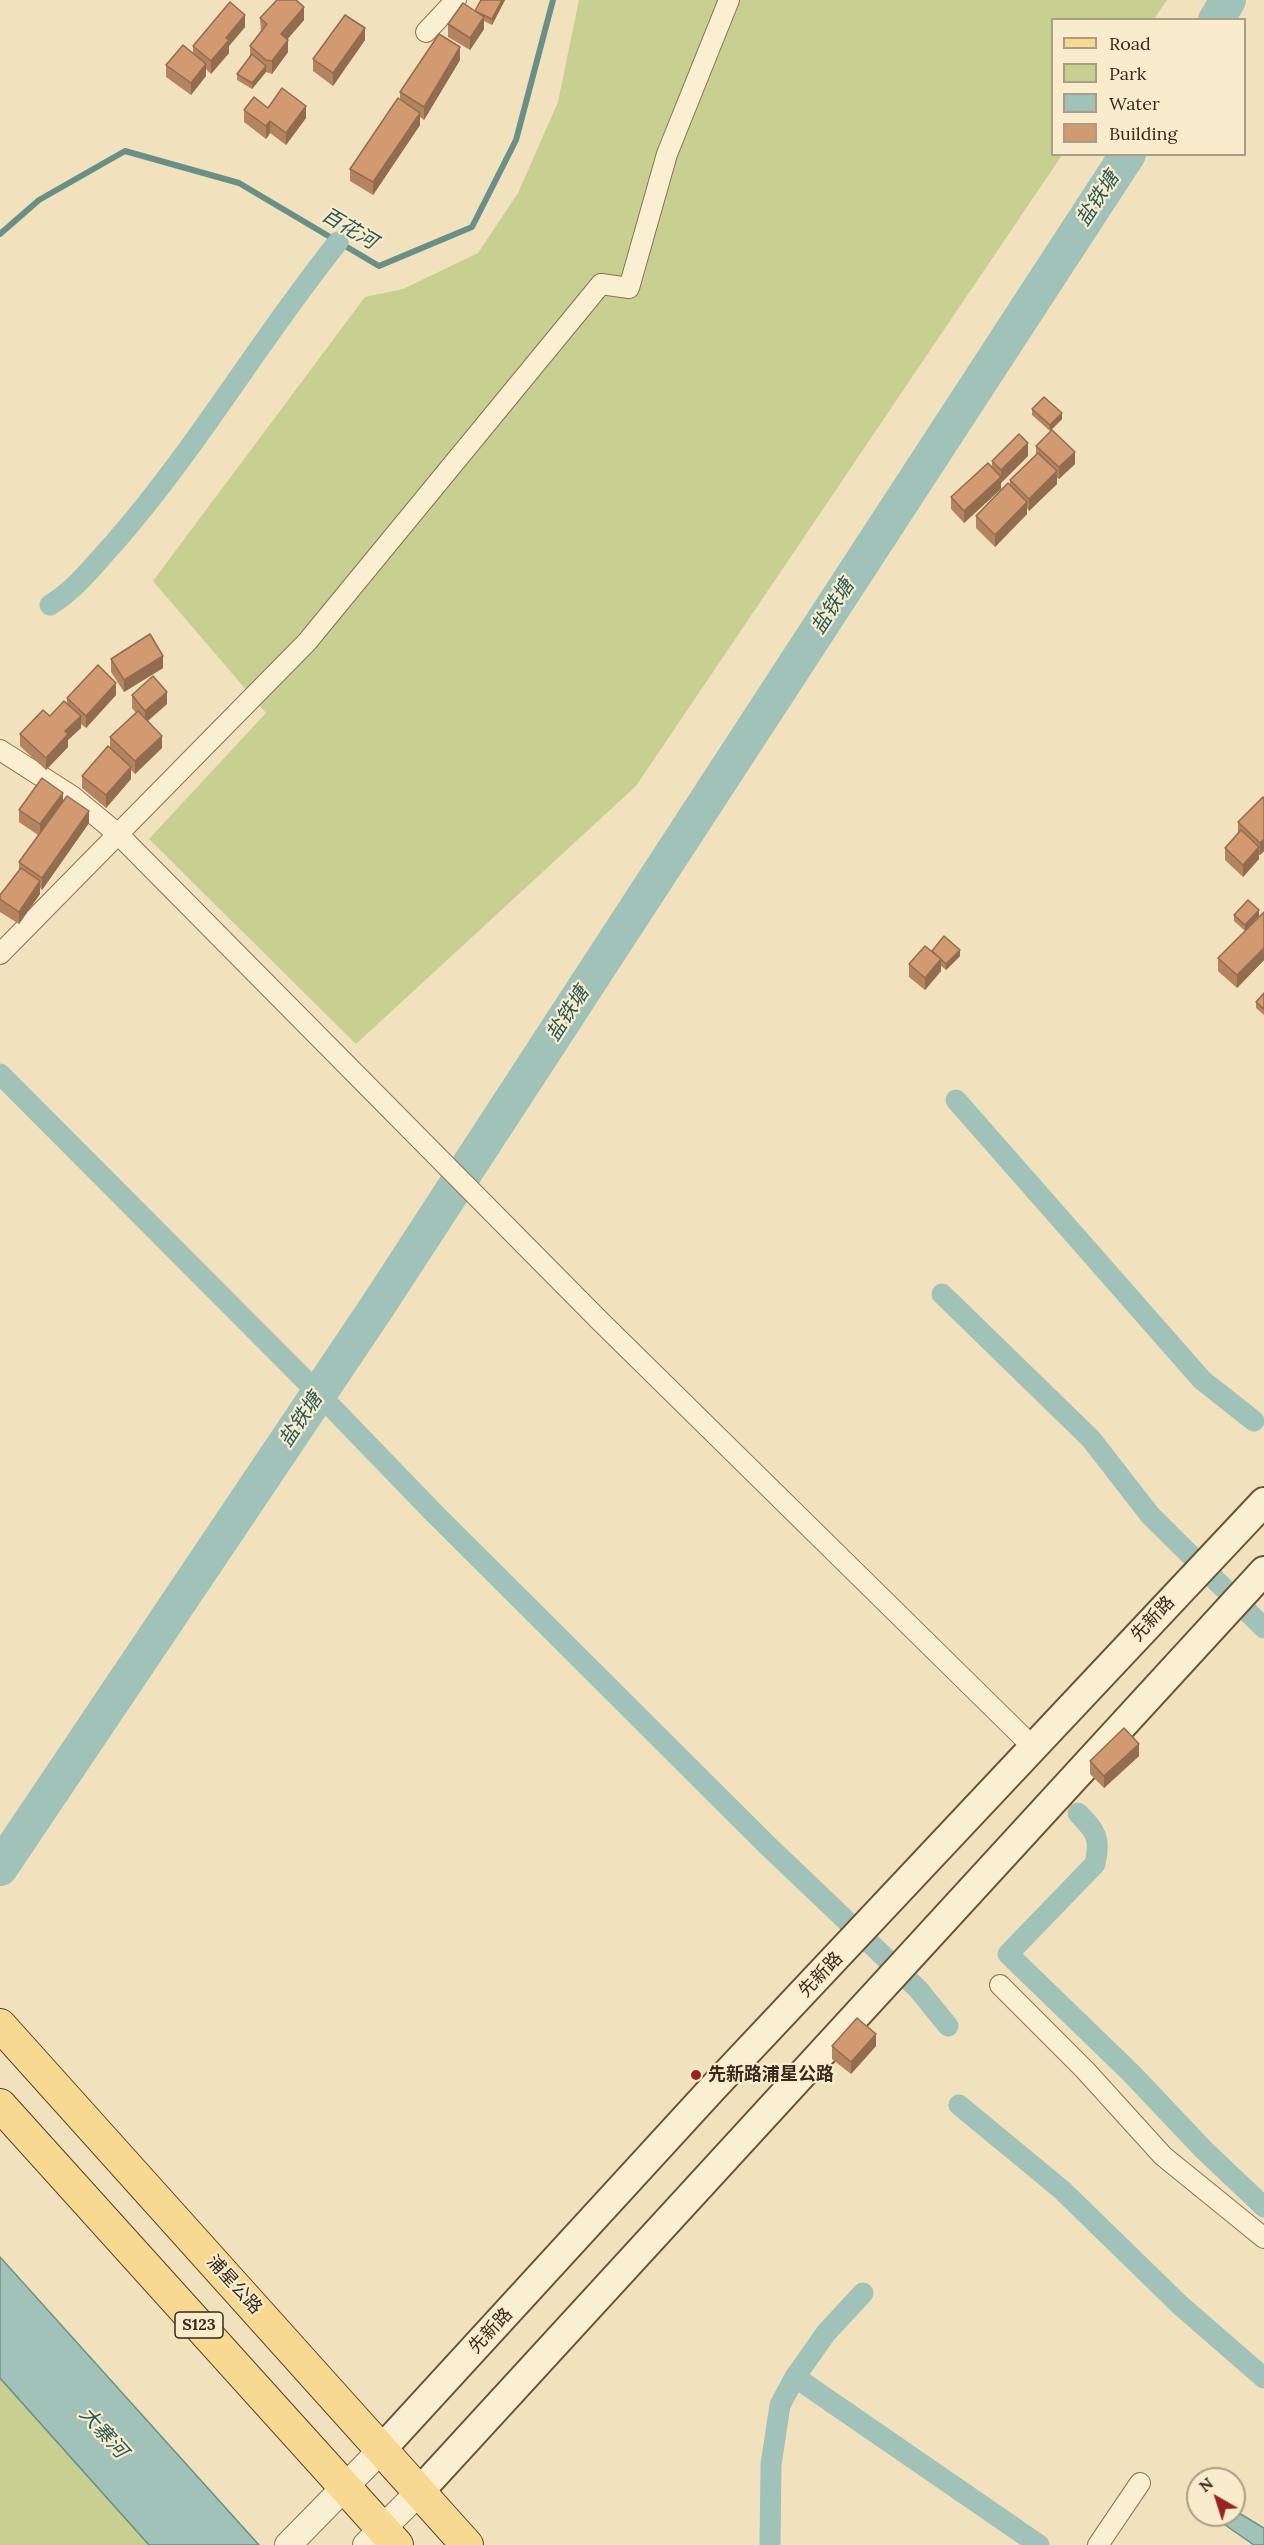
<!DOCTYPE html>
<meta charset="utf-8">
<style>
body{margin:0}
#map{position:relative;width:1264px;height:2545px;overflow:hidden;background:#f1e2bd;font-family:Lora,serif}
canvas{display:block}
.legend{position:absolute;left:1051px;top:18px;width:195px;height:138px;box-sizing:border-box;background:#f8eccd;border:2px solid #ab9e86;margin:0;padding:8px 10px;list-style:none;font-size:18px;color:#38291b}
.legend li{display:flex;align-items:center;gap:12px;height:30px}
.legend b{width:30px;border:2px solid #ab9e86}
.north{position:absolute;left:1186px;top:2467px;width:60px;height:60px;box-sizing:border-box;background:#f8eccd;border:2px solid #ab9e86;border-radius:50%;rotate:321deg;font-size:16px;font-weight:700;line-height:24px;text-align:center;color:#38291b}
.north::after{content:'';display:block;margin:auto;width:21px;height:27px;background:#9c2221;clip-path:polygon(50% 0,100% 100%,50% 72%,0 100%)}
</style>
<div id="map">
<canvas width="1264" height="2545"></canvas>
<ul class="legend">
<li><b style="height:8px;background:#f7d991"></b>Road</li>
<li><b style="height:16px;background:#c7cf91"></b>Park</li>
<li><b style="height:16px;background:#a1c2b9"></b>Water</li>
<li><b style="height:16px;background:#d19a70"></b>Building</li>
</ul>
<div class="north">N</div>
</div>
<script>
const g = document.querySelector('canvas').getContext('2d');
g.lineJoin = 'round';
function paint(path, color) { g.fillStyle = color; g.fill(path, 'evenodd'); }
function stroke(path, color, width, dash) { g.strokeStyle = color; g.lineWidth = width; g.lineCap = dash ? 'butt' : 'round'; g.setLineDash(dash || []); g.stroke(path); }
function write(font, color, halo, rows, align = 'center') {
  g.font = font + ' Lora,"Noto Sans SC",serif'; g.lineWidth = 4.5; g.setLineDash([]); g.textBaseline = 'middle'; g.strokeStyle = halo; g.fillStyle = color; for (const [text, x, y, turn = 0] of rows) {
    g.save(); g.translate(x, y); g.rotate((+turn || 0) * Math.PI / 180); g.textAlign = isNaN(turn) ? turn : align; if (halo) g.strokeText(text, 0, 0); g.fillText(text, 0, 0); g.restore();
  }
}
const green = new Path2D(`
 M579,0h588l-13,19 -102,1v134l10,1 -426,631 -280,258 -207,-205 117,-126 -113,-132 212,-284 38,-8 75,-36 40,-60 40,-91z
 M0,2378l149,167h-149z`);
const water = new Path2D(`
 M0,2257l259,288h-110l-149,-167z
 M1234,2510l30,18v17h-10l-36,-25 -3,-5h19z`);
const stream = new Path2D(`
 M0,234l39,-34 86,-49 114,32 140,83 93,-39 44,-87 37,-140`);
const canal = new Path2D(`
 M50,605c26,-16 44,-40 65,-63 82,-94 145,-203 223,-300
 M0,1074l319,320 113,117 334,333 152,145 30,37
 M956,1100l246,280 52,41
 M942,1294l149,145 59,76 114,113
 M1078,1813c18,19 23,24 17,51l-87,90 123,119 72,76 61,58
 M959,2105l103,85 118,115 84,73
 M795,2377l244,168
 M770,2545l1,-80 9,-60 15,-28 31,-44 37,-40`);
const river = new Path2D(`
 M1216,20l12,-20
 M0,1868l377,-561 751,-1153`);
const minor = new Path2D(`
 M426,32l30,-32
 M0,750l72,46 46,38 482,487 433,426
 M0,954l307,-312 294,-358 28,4 38,-134 62,-154
 M1000,1985l85,85 78,86 101,82
 M1098,2545l42,-62`);
const tertiary = new Path2D(`
 M288,2545l93,-95
 M366,2545l53,-53`);
const secondary = new Path2D(`
 M381,2450l331,-361 552,-587
 M419,2492l845,-921`);
const primary = new Path2D(`
 M0,2025l467,520
 M0,2105l397,440`);
const wall = new Path2D(`
 M481,0h24l-13,25 -8,-4v8l-14,21 -22,-13v-13l27,-13z
 M260,18l44,2 -17,19 1,13 -16,22 -6,-2 -14,17 -15,-9v-6l13,-17v-11l11,-15z
 M245,27l-16,19v7l-18,21 -5,-5v7l-15,19 -25,-18v-12l27,-11v-8z
 M365,40l-32,46 -20,-15v-12z
 M460,60l-36,60 -4,-3v8l-47,70 -23,-14v-12l50,-69v-8z
 M268,108l38,10 -20,27 -16,-12 -4,6 -22,-17v-12z
 M1032,409l30,10 -12,12 -18,-16z
 M1036,446l39,18 -16,15 -2,-1v6l-28,27 -2,-3v6l-32,33 -19,-19v-12l34,-30v-6l26,-25z
 M1028,456l-27,27v-1v7l-37,34 -13,-14v-12l41,-29v-7z
 M111,659l52,9 -39,24 -13,-20z
 M116,695l-30,33 -5,-4v4l-13,12v7l-22,23 -26,-24v-12l30,-18 17,-13v-5z
 M132,695l35,9 -19,17 14,27 -27,26 -4,-4v9l-25,29 -24,-20v-12l28,-28v-11l26,-24 -4,-5z
 M1264,798v53l-4,4h-1v4l-16,18 -18,-17v-12l13,-15v-11z
 M63,800l26,23 -47,67 -2,-2v6l-21,30 -19,-12v-17l19,-25v-8l19,-27 -19,-13v-12z
 M1248,900l-3,31 -11,-10v-6z
 M1264,912v48l-27,28 -19,-17v-13z
 M932,951l28,5 -14,14 -5,-4v5l-16,19 -16,-13v-13z
 M1264,993v22l-8,-7v-6z
 M1139,1756l-35,32 -14,-14v-13z
 M832,2046h44l-25,28 -19,-15z`);
const shadedWall = new Path2D(`
 M502,0h3l-13,25v-6z
 M304,7v13l-23,27v-13z
 M245,15v12l-16,19v7l-18,21v-13l15,-23z
 M484,17v12l-14,21v-12z
 M365,28v12l-32,46v-13z
 M288,40v12l-16,22v-13z
 M460,47v13l-36,60v-13z
 M206,64v12l-15,19v-12z
 M266,66v6l-14,17v-6z
 M306,106v12l-20,27v-12z
 M420,113v12l-47,70v-13z
 M270,121v12l-4,6v-13z
 M1062,413v6l-12,12v-6z
 M1028,443v13l-27,27v-13z
 M1075,452v12l-16,15v-12z
 M1057,471v13l-28,27v-12z
 M1001,477v12l-37,34v-12z
 M1027,502v12l-32,33v-12z
 M163,656v12l-39,24v-12z
 M116,683v12l-30,33v-12z
 M167,692v12l-22,19v-12z
 M81,716v12l-13,12v7l-22,23v-12l19,-27z
 M162,736v12l-27,26v-13z
 M131,767v12l-25,29v-13z
 M63,793v12l-23,32v-13z
 M89,811v12l-47,67v-12z
 M1264,839v12l-4,4v-12z
 M1259,847v12l-16,18v-12z
 M40,881v13l-21,30v-12z
 M1259,910v6l-14,15v-6z
 M1264,948v12l-27,28v-13z
 M960,950v6l-14,14v-6z
 M941,959v12l-16,19v-12z
 M1139,1744v12l-35,32v-12z
 M876,2034v12l-25,28v-12z`);
const building = new Path2D(`
 M277,0h19l8,7 -23,27 7,6 -16,21 -6,-1 -16,-14 17,-22 -7,-6z
 M481,0h21l-10,19 -17,-8z
 M230,2l15,13 -19,23 3,2 -18,21 -18,-15z
 M463,3l21,14 -14,21 -22,-14z
 M345,15l20,13 -32,45 -20,-14z
 M439,34l21,13 -36,60 -24,-15z
 M183,45l23,19 -15,19 -25,-18z
 M252,54l14,12 -14,17 -15,-9z
 M282,88l24,18 -20,27 -16,-12 -4,5 -22,-16 10,-13 14,11z
 M398,98l22,15 -47,69 -23,-13z
 M1044,397l18,16 -12,12 -18,-16z
 M1052,430l23,22 -16,15 -23,-21z
 M1019,434l9,9 -27,27 -9,-9z
 M1038,453l19,18 -28,28 -19,-19z
 M988,463l13,14 -37,34 -13,-14z
 M1008,483l19,19 -32,33 -19,-19z
 M150,634l13,22 -39,24 -13,-21z
 M98,665l18,18 -30,33 -19,-18z
 M153,676l14,16 -22,19 -13,-16z
 M64,701l17,15 -16,15 3,3 -22,24 -26,-24 23,-24 7,6z
 M138,711l24,25 -27,25 -25,-24z
 M108,746l23,21 -25,28 -24,-19z
 M42,778l21,15 -23,31 -21,-14z
 M67,796l22,15 -47,67 -23,-16z
 M1263,797l1,1v41l-4,4 -22,-21z
 M1241,830l18,17 -16,18 -18,-17z
 M21,868l19,13 -21,31 -19,-13v-4z
 M1248,900l11,10 -14,15 -11,-10z
 M1264,912v36l-27,27 -19,-17z
 M944,936l16,14 -14,14 -14,-13z
 M925,946l16,13 -16,19 -16,-14z
 M1264,993v16l-8,-7z
 M1124,1728l15,16 -35,32 -14,-15z
 M857,2018l19,16 -25,28 -19,-16z`);
const markers = [
 [696,2075,6,"#9c2221"]
];
const shields = [
 [199,2325,48]
];
const shieldNames = [
 ["S123",199,2325]
];
const streetNames = [
 ["先新路",1153,1619,-47],
 ["先新路",821,1975,-46],
 ["浦星公路",234,2285,48],
 ["先新路",491,2331,-47]
];
const poiNames = [
 ["先新路浦星公路",708,2075]
];
const waterNames = [
 ["盐铁塘",1098,199,-57],
 ["百花河",349,229,31],
 ["盐铁塘",833,607,-57],
 ["盐铁塘",568,1014,-57],
 ["盐铁塘",301,1420,-56],
 ["大寨河",103,2433,48]
];
paint(green, '#c7cf91');
paint(water, '#a1c2b9');
stroke(water, '#689086', 1.5);
stroke(stream, '#689086', 6);
stroke(canal, '#a1c2b9', 21);
stroke(river, '#a1c2b9', 36);
stroke(minor, '#8a7255', 22);
stroke(tertiary, '#8a7255', 28);
stroke(secondary, '#6b5339', 32);
stroke(primary, '#57402a', 34);
stroke(minor, '#fbefd1', 20);
stroke(tertiary, '#fbefd1', 26);
stroke(secondary, '#fbefd1', 28);
stroke(primary, '#f7d991', 32);
paint(wall, '#b48460');
paint(shadedWall, '#926c4e');
paint(building, '#d19a70');
stroke(building, '#926c4e', 1.5);
for (const [x, y, r, color] of markers) { const dot = new Path2D(); dot.arc(x, y, r, 0, 2 * Math.PI); g.fillStyle = color; g.fill(dot); stroke(dot, '#f8eccd', 2); }
for (const [x, y, w] of shields) { const box = new Path2D(); box.roundRect(x - w / 2, y - 13, w, 26, 4.5); g.fillStyle = '#f8eccd'; g.fill(box); stroke(box, '#38291b', 1.5); }
write('bold 16px', '#38291b', null, shieldNames);
write('18px', '#38291b', '#f8eccd', streetNames);
write('bold 18px', '#38291b', '#f8eccd', poiNames, 'left');
write('italic 20px', '#295956', '#f8eccd', waterNames);
</script>
